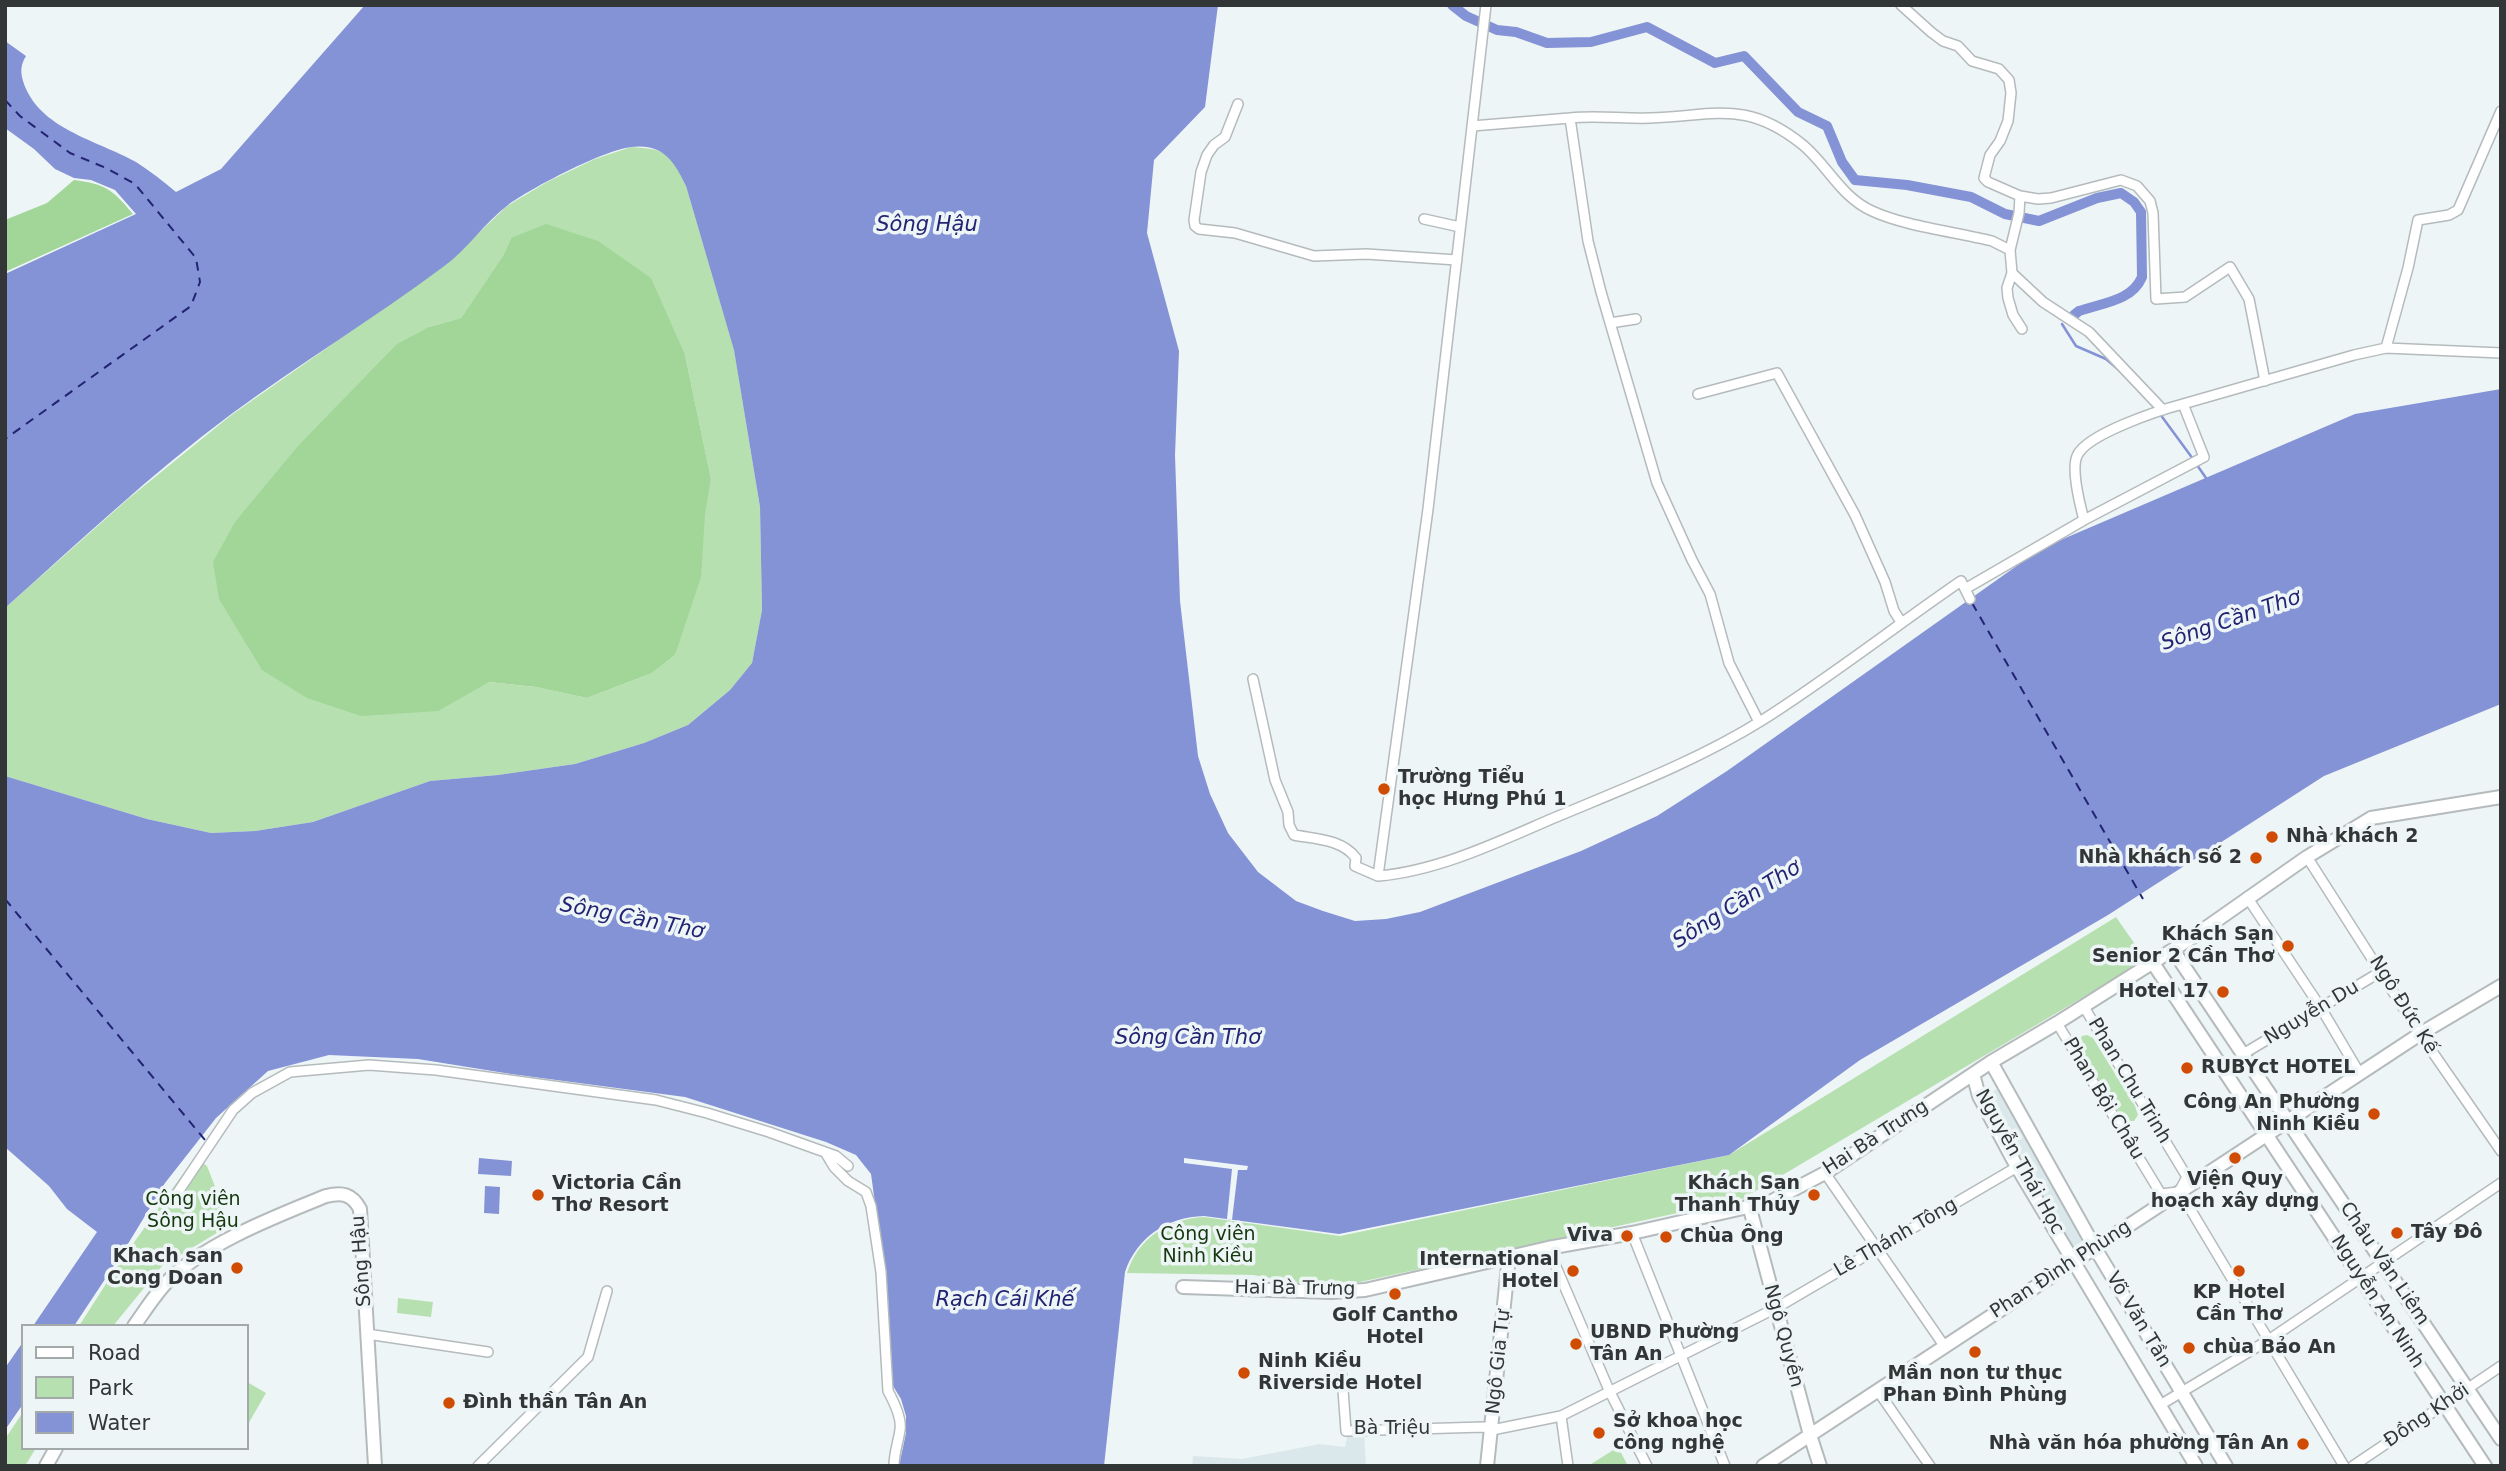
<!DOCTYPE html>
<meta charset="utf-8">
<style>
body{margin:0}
#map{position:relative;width:2506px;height:1471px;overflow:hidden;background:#eef5f6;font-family:"DejaVu Sans",sans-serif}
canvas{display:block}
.frame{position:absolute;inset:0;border:7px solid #333636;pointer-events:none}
.legend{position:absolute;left:21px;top:1324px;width:228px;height:126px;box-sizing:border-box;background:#eef5f6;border:2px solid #a3a9a9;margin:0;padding:9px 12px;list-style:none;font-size:21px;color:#333636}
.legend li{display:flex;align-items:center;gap:14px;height:35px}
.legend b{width:35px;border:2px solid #a3a9a9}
</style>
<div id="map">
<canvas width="2506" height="1471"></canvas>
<div class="frame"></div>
<ul class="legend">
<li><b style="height:9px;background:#fff"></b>Road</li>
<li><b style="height:19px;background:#b7e0b0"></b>Park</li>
<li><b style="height:19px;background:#8492d6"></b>Water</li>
</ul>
</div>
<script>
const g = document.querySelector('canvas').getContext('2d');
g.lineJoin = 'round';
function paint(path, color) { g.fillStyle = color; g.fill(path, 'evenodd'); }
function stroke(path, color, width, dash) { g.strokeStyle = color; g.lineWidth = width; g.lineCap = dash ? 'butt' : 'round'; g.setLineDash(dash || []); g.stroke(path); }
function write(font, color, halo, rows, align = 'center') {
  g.font = font + ' "DejaVu Sans",sans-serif'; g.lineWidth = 7; g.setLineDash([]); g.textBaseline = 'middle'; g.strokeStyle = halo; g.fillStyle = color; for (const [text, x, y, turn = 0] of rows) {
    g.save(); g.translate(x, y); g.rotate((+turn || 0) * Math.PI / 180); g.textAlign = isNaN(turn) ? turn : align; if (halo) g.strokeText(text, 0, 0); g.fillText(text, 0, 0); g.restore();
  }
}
const built = new Path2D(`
 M1997,1089l88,151 -16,9 -89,-150z
 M1348,1434h16l2,32h-174l1,-10 49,3 78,-15 25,3z`);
const green = new Path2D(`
 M631,147c36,2 39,6 55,39l48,163 26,158 2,103 -10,53 -22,27 -42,35 -44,18 -69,21 -77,11 -68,6 -117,41 -58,9 -44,2 -64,-14 -142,-43v-168l123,-109 102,-83 215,-151 62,-59 40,-24 48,-23zM511,238l174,117 26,124 -36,176 -23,18 -65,25 -51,-11 -48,-5 -49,29 -10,-384 32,-9 43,-64z
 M2116,917l30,43 -404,239 -382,83 -61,1 -46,-8 -126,-2c11,-35 41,-54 77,-56l136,19 389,-81z
 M2087,1035l6,3 42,68 3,9 -4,6h-8l-6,-6 -42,-69 4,-10z
 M195,1157l12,9 23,59 -68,41 -49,60h-34l41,-64z
 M398,1298l35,4 -2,15 -34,-4z
 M247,1382l19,11 -19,33z
 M23,1412v36h13l-11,18h-20v-27z
 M1618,1447l10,19h-40z`);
const forest = new Path2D(`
 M74,180c32,4 39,10 59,34l-128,58v-52l42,-17z
 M546,224l52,17 53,37 34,77 26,124 -6,35 -4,63 -26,78 -23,18 -65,25 -51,-11 -47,-5 -50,29 -78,5 -54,-18 -45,-28 -43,-71 -6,-37 22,-40 63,-76 99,-102 32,-17 32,-9 43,-64 7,-16z`);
const water = new Path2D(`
 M365,5h853l-13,102 -51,53 -7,73 32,118 -4,104 5,146 18,155 12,38 18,39 30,39 38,29 27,10 32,10 31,-2 34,-7 161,-61 76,-35 70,-45 315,-223 313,-134 146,-25v315l-177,72 -216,139 -248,145 -131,95 -390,79 -135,-18c-37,1 -67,21 -79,56l-21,194h-205l7,-33v-17l-5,-17 -8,-13 -5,-88 -17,-124 -15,-19 -30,-13 -141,-45 -174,-23 -93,-15 -89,-4 -61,16 -52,47 -51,65 -42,69 -49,74h-41l64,-94 -30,-23 -18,-23 -44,-39v-371l142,43 64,14 44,-2 58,-9 117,-41 68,-6 77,-11 69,-21 44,-18 42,-35 22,-27 10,-53 -2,-103 -26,-157 -48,-164c-12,-25 -23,-43 -55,-39 -27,3 -100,41 -123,58 -24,18 -41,45 -65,62 -70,52 -144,97 -213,148 -79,59 -151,127 -225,193v-334l131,-60 -21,-24 -24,-10 -17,-2 -19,-9 -21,-20 -29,-21v-87l21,15c-5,8 -6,15 -3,25 15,48 74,59 113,81 14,9 27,19 40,30l45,-23z
 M479,1158l33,3 -1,15 -33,-2z
 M485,1186l15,1 -1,27 -15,-1z
 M23,1342v62l-18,26v-62z`);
const pier = new Path2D(`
 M1184,1158l64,8 -1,4h-9l-6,50 -5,-1 5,-50 -48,-6z`);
const stream = new Path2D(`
 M2062,324l14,22 30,13 14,12
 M2160,414l33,45
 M2197,465l9,13`);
const canal = new Path2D(`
 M1452,5l14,11 31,14 19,2 31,11 44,-1 56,-15 68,36 29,-7 54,56 29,14 15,36 13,18 52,5 64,12 34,17 34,7 58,-23 24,-5 13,9 7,10 1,65c-10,24 -40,26 -63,34l-5,4`);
const ferry = new Path2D(`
 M5,100l15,16 50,37 36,15 29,16 61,74 4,24 -9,24 -186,133
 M1972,603l171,296
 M5,899l200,241`);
const street = new Path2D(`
 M1486,5l-58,504 -50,367c59,-5 118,-33 171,-56 71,-30 146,-58 212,-99 68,-43 133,-94 200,-140l9,18
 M1901,5l30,27 12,9 15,5 14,15 27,8 10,11 2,13 -3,28 -8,20 -10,14 -6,23 4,4 32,14
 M1238,104l-13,33 -11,8 -7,10 -6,17 -7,48 1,6 4,3 36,4 79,23 52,-2 91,6
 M1472,126l98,-8
 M1424,219l36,8
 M2010,250l9,-37 1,-17 18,3 13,-1 70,-18 16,6 13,15 3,12 3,86 29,-2 45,-30 19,32 16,82
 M2012,273l31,29 46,30 74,78
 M1610,323l26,-4
 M2386,348l22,-80 10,-48 31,-5 9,-5 43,-99
 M1698,394l79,-21 78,142 30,67 9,29 7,11
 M2084,520c-4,-15 -13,-50 -7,-64 9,-22 83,-46 106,-52
 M1965,589l119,-69 120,-63 -21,-53 171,-49 32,-7 115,5
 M1253,679l22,101 13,32 1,13 5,10c21,4 48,4 62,23l-1,8 23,10
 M1759,722l-30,-59 -19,-69 -18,-34 -35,-77 -56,-191 -13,-51 -18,-123c27,-3 53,1 80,0 65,-2 96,-19 153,27 25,21 38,52 69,66 32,15 84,21 120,30l18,9 2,23 -5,15 1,10 5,17 9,14
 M2307,857l113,177 81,117
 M2247,897l74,111 39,66
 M2084,1007l103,170 -7,13
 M2057,1023l104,171 17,-2
 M2243,1054l139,-83
 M825,1152l9,15 14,14 18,11 5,14 10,66 7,119c6,11 14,27 12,39 -2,13 -6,23 -6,36
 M1825,1173l120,174
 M2180,1192l164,274
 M176,1195l57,-85 19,-17 38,-21 79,-7 67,5 220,30 51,13 62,19 67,24 12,10
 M1632,1233l93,233
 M1548,1248l61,142 38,76
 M367,1334l121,18
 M1342,1376l4,55 138,-4 8,3 69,-14 215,-108 241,-141
 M1878,1391l52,75
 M2160,1405l107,-64 234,-158
 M1561,1416l7,50
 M478,1466l110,-109 19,-66
 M2353,1466l148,-100`);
const secondary = new Path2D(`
 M2173,950l328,489
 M2153,963l332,503
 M1991,1062l104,186 131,218
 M1973,1074l6,22 38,71 179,299
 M1749,1205l61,230 10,31
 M1183,1287l148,5 34,-2 183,-42 84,-15 138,-31 55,-29 166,-111 66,-39 136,-86 114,-80 64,-39 130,-21
 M134,1326c10,-14 20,-30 32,-43 35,-38 113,-68 160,-87 16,-4 26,-2 34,13l15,257
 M46,1466l10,-18
 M1487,1466l22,-209
 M1763,1466l657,-432 81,-48`);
const markers = [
 [1384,789,7,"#d04c04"],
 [2272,837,7,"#d04c04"],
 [2256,858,7,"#d04c04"],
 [2288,946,7,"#d04c04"],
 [2223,992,7,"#d04c04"],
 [2187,1068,7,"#d04c04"],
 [2374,1114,7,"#d04c04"],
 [2235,1158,7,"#d04c04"],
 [538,1195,7,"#d04c04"],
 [1814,1195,7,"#d04c04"],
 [2397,1233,7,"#d04c04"],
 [1627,1236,7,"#d04c04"],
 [1666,1237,7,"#d04c04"],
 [237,1268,7,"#d04c04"],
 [1573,1271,7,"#d04c04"],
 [2239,1271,7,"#d04c04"],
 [1395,1294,7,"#d04c04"],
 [1576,1344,7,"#d04c04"],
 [2189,1348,7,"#d04c04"],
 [1975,1352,7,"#d04c04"],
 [1244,1373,7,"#d04c04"],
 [449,1403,7,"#d04c04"],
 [1599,1433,7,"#d04c04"],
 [2303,1444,7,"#d04c04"]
];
const poiNames = [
 ["Trường Tiểu",1398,778],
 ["học Hưng Phú 1",1398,800],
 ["Nhà khách 2",2286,837],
 ["Nhà khách số 2",2242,858,"right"],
 ["Khách Sạn",2274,935,"right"],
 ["Senior 2 Cần Thơ",2274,957,"right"],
 ["Hotel 17",2209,992,"right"],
 ["RUBYct HOTEL",2201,1068],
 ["Công An Phường",2360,1103,"right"],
 ["Ninh Kiều",2360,1125,"right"],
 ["Viện Quy",2235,1180,"center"],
 ["hoạch xây dựng",2235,1202,"center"],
 ["Victoria Cần",552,1184],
 ["Thơ Resort",552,1206],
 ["Khách Sạn",1800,1184,"right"],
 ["Thanh Thủy",1800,1206,"right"],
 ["Tây Đô",2411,1233],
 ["Viva",1613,1236,"right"],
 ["Chùa Ông",1680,1237],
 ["Khach san",223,1257,"right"],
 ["Cong Doan",223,1279,"right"],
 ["International",1559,1260,"right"],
 ["Hotel",1559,1282,"right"],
 ["KP Hotel",2239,1293,"center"],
 ["Cần Thơ",2239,1315,"center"],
 ["Golf Cantho",1395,1316,"center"],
 ["Hotel",1395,1338,"center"],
 ["UBND Phường",1590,1333],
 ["Tân An",1590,1355],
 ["chùa Bảo An",2203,1348],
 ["Ninh Kiều",1258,1362],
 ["Riverside Hotel",1258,1384],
 ["Mần non tư thục",1975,1374,"center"],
 ["Phan Đình Phùng",1975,1396,"center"],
 ["Đình thần Tân An",463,1403],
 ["Sở khoa học",1613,1422],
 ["công nghệ",1613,1444],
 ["Nhà văn hóa phường Tân An",2289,1444,"right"]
];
const streetNames = [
 ["Ngô Đức Kế",2403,1005,58],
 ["Nguyễn Du",2312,1013,-31],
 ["Phan Chu Trinh",2129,1081,59],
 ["Phan Bội Châu",2103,1099,59],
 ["Hai Bà Trưng",1876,1138,-33],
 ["Nguyễn Thái Học",2019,1162,61],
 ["Lê Thánh Tông",1896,1238,-30],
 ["Sông Hậu",362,1261,-94],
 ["Châu Văn Liêm",2384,1264,56],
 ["Phan Đình Phùng",2061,1270,-33],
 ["Hai Bà Trưng",1295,1289,1],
 ["Nguyễn An Ninh",2377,1302,57],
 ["Võ Văn Tần",2138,1320,59],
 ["Ngô Quyền",1783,1336,75],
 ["Ngô Gia Tự",1499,1362,-84],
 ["Đồng Khởi",2427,1416,-34],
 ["Bà Triệu",1392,1429]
];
const parkNames = [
 ["Công viên",193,1200],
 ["Sông Hậu",193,1222],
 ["Công viên",1208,1235],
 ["Ninh Kiều",1208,1257]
];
const waterNames = [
 ["Sông Hậu",927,226],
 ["Sông Cần Thơ",2231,621,-19],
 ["Sông Cần Thơ",1737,905,-32],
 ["Sông Cần Thơ",632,919,11],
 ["Sông Cần Thơ",1188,1039],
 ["Rạch Cái Khế",1005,1301]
];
paint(built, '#dae8eb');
paint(green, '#b7e0b0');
paint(forest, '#a1d698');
paint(water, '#8492d6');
paint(pier, '#eef5f6');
stroke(stream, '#8492d6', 2.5);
stroke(canal, '#8492d6', 10);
stroke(ferry, '#222473', 2, [9, 7]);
stroke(street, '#b5bbbc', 12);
stroke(secondary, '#b5bbbc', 16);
stroke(street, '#fff', 9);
stroke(secondary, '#fff', 12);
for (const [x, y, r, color] of markers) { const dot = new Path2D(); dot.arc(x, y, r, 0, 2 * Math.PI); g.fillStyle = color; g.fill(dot); stroke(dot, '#eef5f6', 2.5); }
write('bold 19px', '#333636', '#eef5f6', poiNames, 'left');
write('19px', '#333636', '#eef5f6', streetNames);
write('19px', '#14370e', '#eef5f6', parkNames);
write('italic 21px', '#222473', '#eef5f6', waterNames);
</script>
